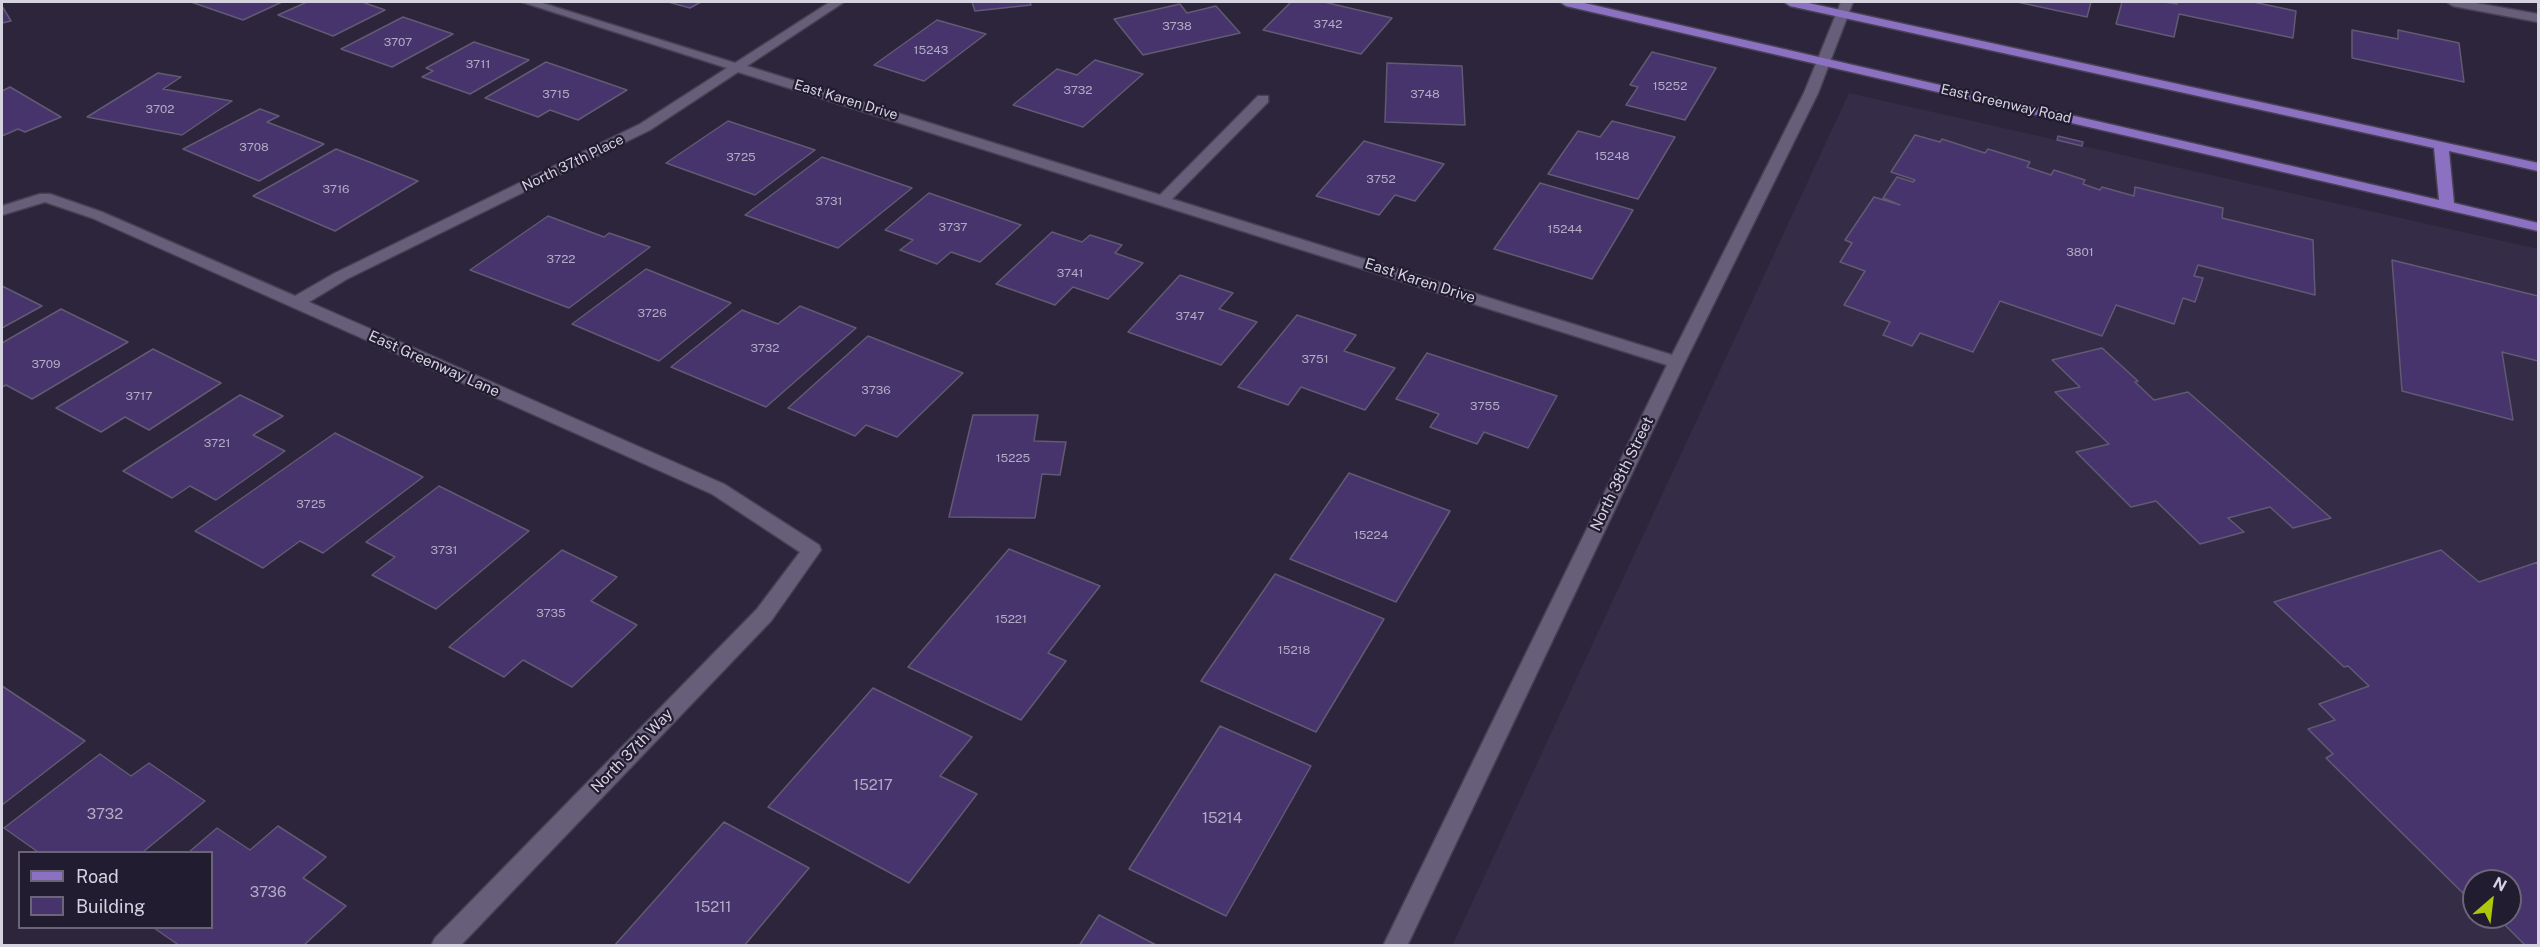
<!DOCTYPE html>
<style>
body{margin:0}
#map{position:relative;width:2540px;height:947px;overflow:hidden;background:#2c253b;font-family:"Public Sans",sans-serif}
canvas{display:block}
.frame{position:absolute;inset:0;border:3px solid #d6d3e1;pointer-events:none}
.legend{position:absolute;left:18px;top:851px;width:195px;height:78px;box-sizing:border-box;background:#221c31;border:2px solid #6a6577;margin:0;padding:8px 10px;list-style:none;font-size:18px;color:#d6d3e1}
.legend li{display:flex;align-items:center;gap:12px;height:30px}
.legend b{width:30px;border:2px solid #6a6577}
.north{position:absolute;left:2462px;top:869px;width:60px;height:60px;box-sizing:border-box;background:#221c31;border:2px solid #6a6577;border-radius:50%;rotate:28deg;font-size:16px;font-weight:700;line-height:24px;text-align:center;color:#d6d3e1}
.north::after{content:'';display:block;margin:auto;width:21px;height:27px;background:#aec60c;clip-path:polygon(50% 0,100% 100%,50% 72%,0 100%)}
</style>
<div id="map">
<canvas width="2540" height="947"></canvas>
<div class="frame"></div>
<ul class="legend">
<li><b style="height:8px;background:#8c70c1"></b>Road</li>
<li><b style="height:16px;background:#48346d"></b>Building</li>
</ul>
<div class="north">N</div>
</div>
<script>
const g = document.querySelector('canvas').getContext('2d');
g.lineJoin = 'round';
function paint(path, color) { g.fillStyle = color; g.fill(path, 'evenodd'); }
function stroke(path, color, width, dash) { g.strokeStyle = color; g.lineWidth = width; g.lineCap = dash ? 'butt' : 'round'; g.setLineDash(dash || []); g.stroke(path); }
function write(font, color, halo, rows, align = 'center') {
  g.font = font + ' "Public Sans",sans-serif'; g.lineWidth = 4.5; g.setLineDash([]); g.textBaseline = 'middle'; g.strokeStyle = halo; g.fillStyle = color; for (const [text, x, y, turn = 0] of rows) {
    g.save(); g.translate(x, y); g.rotate((+turn || 0) * Math.PI / 180); g.textAlign = isNaN(turn) ? turn : align; if (halo) g.strokeText(text, 0, 0); g.fillText(text, 0, 0); g.restore();
  }
}
const built = new Path2D(`
 M1849,93l689,156v696l-1086,1zM2474,881h36v36h-36z`);
const building = new Path2D(`
 M191,2h91l-39,18z
 M307,2h55l23,8 -52,26 -55,-21z
 M668,2h33l-11,6z
 M972,2h58l1,3 -56,6z
 M1291,2h33l68,16 -31,36 -98,-24z
 M2017,2h74l-4,15z
 M2122,2h42l13,2 1,-2h75l43,9 -3,27 -114,-24 -5,23 -58,-13z
 M1180,4l7,9 29,-7 24,27 -97,22 -29,-36z
 M2,6l9,15 -9,2z
 M403,17l50,17 -61,33 -51,-18z
 M937,20l49,14 -62,47 -50,-16z
 M2352,30l46,9v-9l61,13 5,39 -112,-24z
 M474,42l55,18 -59,34 -48,-17 11,-6 -7,-3z
 M1652,52l64,16 -31,52 -59,-15 12,-18 -8,-2z
 M1095,60l48,14 -60,53 -70,-22 44,-36 20,6z
 M546,62l81,28 -49,30 -28,-10 -12,7 -53,-19z
 M1387,63l75,3 3,59 -80,-3z
 M158,73l23,4 -18,12 69,12 -50,34 -95,-18z
 M10,87l51,30 -36,15 -7,-3 -16,7v-45z
 M260,109l19,7 -12,6 57,22 -65,37 -76,-32z
 M728,121l87,29 -60,45 -89,-32z
 M1612,121l63,16 -37,62 -90,-25 30,-43 22,6z
 M1915,135l25,7 2,-3 43,14 3,-4 42,13 -3,5 24,8 3,-5 31,10 -2,4 17,6 2,-3 32,9 1,-9 88,21 -1,10 91,22 2,55 -117,-30 -4,11 9,2 -8,24 -12,-4 -9,26 -58,-19 -14,31 -102,-35 -27,51 -53,-19 -8,13 -29,-11 7,-13 -46,-17 21,-34 -25,-9 12,-19 -7,-3 29,-43 26,8 -17,-7 14,-21 16,5 2,-2 -24,-8z
 M2058,136l25,6 -1,4 -25,-6z
 M1364,141l80,23 -29,37 -20,-6 -16,20 -63,-19z
 M336,149l82,32 -83,50 -82,-35z
 M822,157l90,31 -74,60 -93,-33z
 M1540,183l93,27 -41,69 -98,-30z
 M929,193l92,32 -41,37 -29,-10 -14,12 -37,-14 13,-10 -28,-10z
 M548,216l56,21 5,-4 41,14 -81,61 -99,-38z
 M1052,232l30,10 8,-7 32,10 -7,8 28,10 -35,36 -35,-12 -18,18 -59,-21z
 M2392,260l146,36v65l-36,-9 11,68 -111,-29z
 M646,269l85,34 -72,58 -87,-37z
 M1180,275l53,18 -14,16 38,13 -36,43 -93,-33z
 M2,286l40,20 -40,22z
 M800,306l56,22 -90,79 -95,-40 71,-57 36,14z
 M61,309l67,33 -96,57 -26,-14 -4,2v-44z
 M1297,315l59,20 -12,16 51,17 -30,42 -64,-23 -13,18 -50,-18z
 M868,336l95,37 -66,64 -31,-12 -11,11 -67,-28z
 M2102,348l36,33 -3,1 19,18 34,-8 143,126 -38,10 -23,-21 -42,11 16,14 -44,12 -44,-43 -25,6 -55,-55 33,-8 -54,-52 25,-5 -28,-27z
 M153,349l68,34 -72,47 -24,-13 -24,15 -45,-24z
 M1427,353l130,43 -29,52 -44,-16 -7,12 -47,-17 9,-13 -43,-15z
 M240,395l43,21 -30,19 32,16 -69,49 -26,-14 -18,12 -49,-27z
 M973,415h65l-4,26 32,1 -6,33 -18,-1 -7,44 -86,-1z
 M335,433l88,44 -100,76 -23,-12 -37,27 -68,-37z
 M1349,473l101,38 -54,91 -106,-43z
 M439,486l90,45 -93,78 -64,-34 23,-18 -29,-15z
 M1009,549l91,37 -52,67 18,8 -45,59 -113,-53z
 M562,550l55,27 -26,24 46,24 -65,62 -49,-27 -19,17 -55,-30z
 M2441,550l38,32 59,-20v384h-12l-29,-29h13v-36h-36v20l-2,1 -146,-144 7,-4 -25,-25 27,-9 -16,-16 50,-18 -21,-20 -4,1 -70,-65z
 M1275,574l109,45 -68,113 -115,-51z
 M2,686l83,55 -83,64z
 M873,688l99,49 -32,39 37,18 -68,89 -141,-76z
 M1220,726l91,40 -85,150 -97,-47z
 M100,754l31,22 18,-13 56,38 -62,51h-105l-34,-24z
 M724,822l85,46 -65,78h-130z
 M278,826l48,31 -23,21 43,28 -43,40h-123l-26,-18h58v-76h-23l28,-24 33,22z
 M1099,915l59,31h-79z`);
const minor = new Path2D(`
 M522,2h17l196,61 95,-61h14l-97,64 413,129 98,-99h10v6l-96,97 500,156 132,-262 37,-91h12l-35,91 -133,269 -278,584h-24l284,-581 -929,-293 -88,58 -303,149 -38,23 415,182 95,61 2,5 -50,71 -311,325h-29l4,-8 322,-329 43,-57 -88,-58 -620,-276 -47,-16 -43,13v-9l38,-12h10l52,18 193,84 40,-23 305,-149 87,-56z
 M2447,2h23l68,12v8l-85,-16z`);
const major = new Path2D(`
 M1560,2h20l859,198 -5,-52 -644,-142 -6,-4h20l734,161v8l-89,-20 5,52 84,20v8l-972,-225z`);
const numberNames = [
 ["3742",1328,24],
 ["3738",1177,26],
 ["3707",398,42],
 ["15243",931,50],
 ["3711",478,64],
 ["15252",1670,86],
 ["3732",1078,90],
 ["3715",556,94],
 ["3748",1425,94],
 ["3702",160,109],
 ["3708",254,147],
 ["15248",1612,156],
 ["3725",741,157],
 ["3752",1381,179],
 ["3716",336,189],
 ["3731",829,201],
 ["3737",953,227],
 ["15244",1565,229],
 ["3801",2080,252],
 ["3722",561,259],
 ["3741",1070,273],
 ["3726",652,313],
 ["3747",1190,316],
 ["3732",765,348],
 ["3751",1315,359],
 ["3709",46,364],
 ["3736",876,390],
 ["3717",139,396],
 ["3755",1485,406],
 ["3721",217,443],
 ["15225",1013,458],
 ["3725",311,504],
 ["15224",1371,535],
 ["3731",444,550],
 ["3735",551,613],
 ["15221",1011,619],
 ["15218",1294,650]
];
const farStreetnames = [
 ["East Karen Drive",846,100,17],
 ["East Greenway Road",2006,104,13],
 ["North 37th Place",573,163,-26]
];
const streetNames = [
 ["East Karen Drive",1420,281,18],
 ["East Greenway Lane",434,364,24],
 ["North 38th Street",1622,474,-64],
 ["North 37th Way",632,751,-46]
];
const nearNumbernames = [
 ["15217",873,785],
 ["3732",105,814],
 ["15214",1222,818],
 ["3736",268,892],
 ["15211",713,907]
];
paint(built, '#352c48');
paint(building, '#48346d');
stroke(building, '#615a73', 1.5);
stroke(minor, '#474154', 3);
stroke(major, '#474154', 3);
paint(minor, '#675f79');
paint(major, '#8c70c1');
write('12px', '#b2abc4', null, numberNames);
write('14px', '#d6d3e1', '#221c31', farStreetnames);
write('15px', '#d6d3e1', '#221c31', streetNames);
write('15px', '#b2abc4', null, nearNumbernames);
</script>
